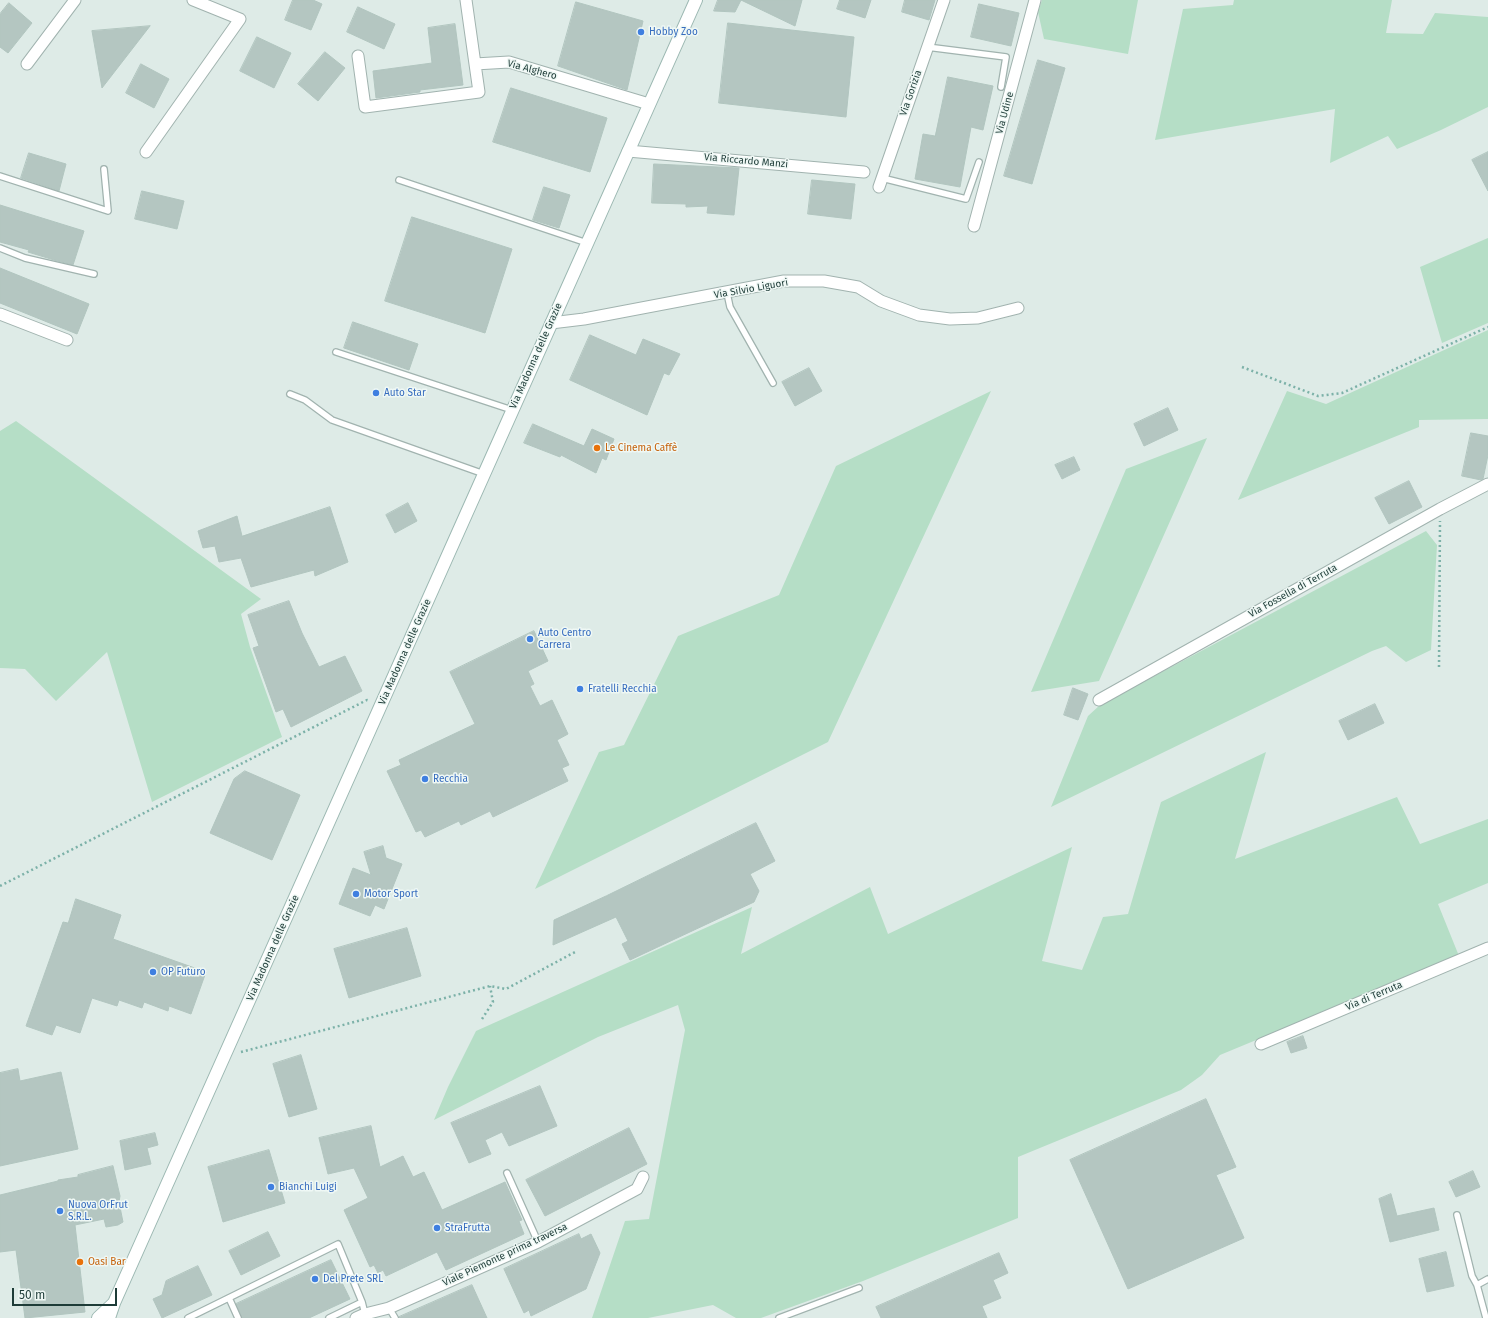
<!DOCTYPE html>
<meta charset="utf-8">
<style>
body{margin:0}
#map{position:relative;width:1488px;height:1318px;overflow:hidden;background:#deebe7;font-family:"Fira Sans",sans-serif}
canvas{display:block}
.scale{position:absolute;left:12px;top:1288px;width:105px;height:18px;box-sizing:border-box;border:2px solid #1e3c38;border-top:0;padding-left:5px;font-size:12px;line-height:14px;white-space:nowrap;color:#1e3c38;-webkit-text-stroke:3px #eff8f5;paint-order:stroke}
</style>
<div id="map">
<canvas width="1488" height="1318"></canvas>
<div class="scale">50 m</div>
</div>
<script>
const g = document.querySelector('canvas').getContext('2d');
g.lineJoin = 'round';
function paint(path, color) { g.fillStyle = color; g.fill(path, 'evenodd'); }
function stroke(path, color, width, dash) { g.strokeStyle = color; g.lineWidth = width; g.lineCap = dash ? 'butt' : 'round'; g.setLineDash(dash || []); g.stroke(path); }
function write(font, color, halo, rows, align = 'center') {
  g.font = font + ' "Fira Sans",sans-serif'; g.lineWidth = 3; g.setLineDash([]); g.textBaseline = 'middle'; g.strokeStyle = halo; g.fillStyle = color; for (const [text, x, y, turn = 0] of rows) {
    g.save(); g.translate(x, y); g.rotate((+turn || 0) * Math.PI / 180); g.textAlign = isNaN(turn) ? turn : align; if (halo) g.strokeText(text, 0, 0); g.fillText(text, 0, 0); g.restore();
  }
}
const green = new Path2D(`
 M1042,0h96l-10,54 -84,-15 -6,-27z
 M1234,0h158l-6,33 37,1 12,-21 53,4v90l-47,23 -44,19 -9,-13 -58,27 5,-54 -180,31 28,-131 50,-4z
 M1488,238v85l-46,20 -22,-76z
 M1488,330v89l-69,1v7l-181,73 49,-109 39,13z
 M991,391l-163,351 -293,147 64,-137 25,-7 54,-109 101,-41 57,-129z
 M16,421l245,178 -20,15 9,33 32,90 -130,65 -45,-150 -51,49 -31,-32 -25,-1v-237z
 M1207,438l-108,243 -68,11 95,-223z
 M1426,531l11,14 -6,105 -25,12 -20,-16 -14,5 -321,156 37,-91 12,-11z
 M1266,752l-31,107 162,-62 23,47 68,-25v64l-50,21 21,52 -239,99 -18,20 -21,15 -163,67v61l-155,63 -102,37h-25l-23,-13 -65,13h-56l33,-97 24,-2 36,-189 -7,-25 -80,32 -164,83 14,-33 28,-56 276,-124 -11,47 129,-67 18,47 184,-87 -30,114 40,9 21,-53 25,-3 33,-112z`);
const building = new Path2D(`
 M293,0h20l9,4 -11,26 -26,-10z
 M718,0h84l-7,26 -54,-26 -6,12 -21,-1z
 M840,0h31l-6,18 -28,-9z
 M905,0h30l-6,20 -27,-8z
 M576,2l67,19 -16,69 -69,-24z
 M9,3l23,20 -24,30 -8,-6v-33z
 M979,4l40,9 -8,33 -40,-9z
 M358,7l37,17 -11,25 -37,-17z
 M728,23l126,14 -8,80 -127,-14z
 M455,24l8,61 -43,5v2l-44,6 -3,-27 59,-8 -4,-35z
 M150,26l-48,62 -10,-57z
 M257,37l34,16 -17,35 -34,-17z
 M325,52l20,16 -27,33 -20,-17z
 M1038,60l27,8 -33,116 -28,-8z
 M141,64l28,15 -15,29 -28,-15z
 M948,77l45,9 -10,44 -12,-3 -11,60 -45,-8 8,-45 12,2z
 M511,88l96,30 -17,54 -97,-30z
 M1488,152v39l-16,-31z
 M29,153l37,11 -7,27 -38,-13z
 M654,164l85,4 -5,47 -27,-2 1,-7 -22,1v-3l-34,-1z
 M812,180l43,4 -4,35 -43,-5z
 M544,187l26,8 -11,33 -26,-8z
 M142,191l42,10 -7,28 -42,-10z
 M0,205l84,26 -11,34 -19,-5 -26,-8 1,-2 -29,-8z
 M412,217l100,32 -27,84 -100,-32z
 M0,268l89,36 -12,30 -77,-31z
 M353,322l65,22 -9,26 -65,-22z
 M590,335l46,20 7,-16 37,15 -11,21 -5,-2 -17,42 -77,-35z
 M809,368l13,23 -27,15 -13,-24z
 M1168,408l10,22 -34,16 -10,-22z
 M533,424l51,22 8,-17 22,10 -8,21 -4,-2 -6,15 -35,-18 -1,2 -36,-14z
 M1471,433l17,3v19l-5,24 -2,1 -19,-4z
 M1074,457l6,13 -18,9 -7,-14z
 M1409,481l13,26 -33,17 -14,-26z
 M408,503l9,18 -22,12 -9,-18z
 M330,507l18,55 -33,14 -1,-6 -63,17 -10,-29 -22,4 -4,-16 -12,2 -5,-17 39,-15 5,20z
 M289,601l13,32 17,34 26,-11 17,35 -71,36 -8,-18 -7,3 -23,-64 6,-2 -11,-31z
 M534,631l14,30 -20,10 6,13 -4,2 10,20 12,-6 16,34 -11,6 12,25 -7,3 6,13 -75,36 -3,-6 -29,14 -2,-4 -34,16 -4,-7 -5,2 -29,-61 14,-6 -2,-5 76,-36 -25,-52z
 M1073,688l15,6 -10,26 -14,-5z
 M1375,704l9,19 -36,17 -9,-19z
 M245,771l55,24 -28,65 -62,-27 24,-54z
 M756,823l19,38 -25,13 9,17 -5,11 -124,58 -8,-16 6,-3 -12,-24 -63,28 1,-25 52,-24z
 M383,846l3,12 16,6 -18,45 -9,-4 -5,11 -31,-12 14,-36 18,7 -7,-23z
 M76,899l45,16 -8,24 93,33 -15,42 -22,-8 -1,5 -24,-9 -2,6 -23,-8 -2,6 -25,-8 -12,35 -24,-8 -4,10 -26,-9 37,-104 5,1z
 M407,928l14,48 -72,22 -15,-49z
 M1303,1036l4,12 -16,5 -4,-11z
 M301,1055l16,54 -28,8 -16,-53z
 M18,1069l2,12 41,-9 17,77 -78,17v-93z
 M540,1086l17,40 -48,20 -7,-14 -17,8 6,14 -22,9 -18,-40z
 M1206,1099l30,68 -20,8 28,63 -116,51 -58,-129z
 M371,1126l9,41 23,-11 10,21 11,-5 18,38 63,-28 17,38 -3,1 5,13 -78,36 -9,-18 -51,24 -3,-6 -5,3 -4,-8 -4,2 -26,-57 24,-12 -14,-30 -26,6 -9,-36z
 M629,1128l18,36 -102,52 -19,-36z
 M155,1133l3,12 -11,3 4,16 -26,6 -5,-29z
 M269,1150l16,53 -62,19 -15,-55z
 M113,1166l7,30 -1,6 4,20 -5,3 -12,2 -2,-8 -29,6 10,87 -60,6 -9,-68 -16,2v-57l58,-14v-1l20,-3v-2z
 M1473,1171l7,16 -24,10 -7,-15z
 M1391,1194l6,22 37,-8 5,22 -49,12 -11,-43z
 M268,1232l12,24 -39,19 -12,-24z
 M579,1234l2,5 10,-5 9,19 -14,36 -55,27 -2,-6 -5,3 -20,-44z
 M1446,1252l8,34 -27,6 -8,-33z
 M999,1253l9,20 -15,7 8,18 -19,8 5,12h-106l-5,-11z
 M331,1260l19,39 -41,19h-67l-6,-14z
 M198,1266l14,29 -50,23 -9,-19 9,-4 4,-14z
 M472,1285l15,33h-88v-1z`);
const path = new Path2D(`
 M1242,367l76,29 24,-3 146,-66
 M1439,667l1,-146
 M0,886l367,-186 3,1
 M482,1019l11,-17 -3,-16
 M241,1052l249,-66 16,3 69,-37`);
const lane = new Path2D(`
 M927,47l79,10 -5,30
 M0,176l108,35 -4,-42
 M882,178l84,21 13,-37
 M399,180l188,63
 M0,248l25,10 69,16
 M727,293l3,14 43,76
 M336,352l176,58
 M290,394l15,6 27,20 152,54
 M507,1173l31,69
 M1457,1215l15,61 5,9 9,33
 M1477,1285l11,-6
 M229,1298l9,20
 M389,1308l6,10
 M188,1318l150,-74 24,58 3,12
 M329,1318l33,-16
 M779,1318l80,-30`);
const street = new Path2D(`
 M466,0l9,64 34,-2 140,42
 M358,56l7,51 114,-15 -4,-28
 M27,64l48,-64
 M628,151l236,21
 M146,152l94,-133 -47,-19
 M879,187l65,-187
 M974,226l61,-226
 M0,314l67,26
 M551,323l33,-4 200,-38h40l34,6 23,14 38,14 31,4 28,-1 40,-10
 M1099,700l341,-191 48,-25
 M1261,1044l227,-96
 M356,1318l9,-4 24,-6 149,-66 99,-53 6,-12`);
const secondary = new Path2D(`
 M98,1318l15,-14
 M109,1318l5,-15c195,-433 387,-869 582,-1303`);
const markers = [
 [641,32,4,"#3f7fe0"],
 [376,393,4,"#3f7fe0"],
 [597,448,4,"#e8710a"],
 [530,639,4,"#3f7fe0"],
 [580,689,4,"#3f7fe0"],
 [425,779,4,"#3f7fe0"],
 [356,894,4,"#3f7fe0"],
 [153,972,4,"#3f7fe0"],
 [271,1187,4,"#3f7fe0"],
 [60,1211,4,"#3f7fe0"],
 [437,1228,4,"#3f7fe0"],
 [80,1262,4,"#e8710a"],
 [315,1279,4,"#3f7fe0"]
];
const shopNames = [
 ["Hobby Zoo",649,32],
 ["Auto Star",384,393],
 ["Auto Centro",538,633],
 ["Carrera",538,645],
 ["Fratelli Recchia",588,689],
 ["Recchia",433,779],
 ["Motor Sport",364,894],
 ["OP Futuro",161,972],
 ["Bianchi Luigi",279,1187],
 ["Nuova OrFrut",68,1205],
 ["S.R.L.",68,1217],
 ["StraFrutta",445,1228],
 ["Del Prete SRL",323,1279]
];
const streetNames = [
 ["Via Alghero",532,70,15],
 ["Via Gorizia",911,93,-71],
 ["Via Udine",1005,113,-75],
 ["Via Riccardo Manzi",746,161,5],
 ["Via Silvio Liguori",751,289,-10],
 ["Via Madonna delle Grazie",536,356,-66],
 ["Via Fossella di Terruta",1293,591,-29],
 ["Via Madonna delle Grazie",405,652,-66],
 ["Via Madonna delle Grazie",273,948,-66],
 ["Via di Terruta",1374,996,-23],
 ["Viale Piemonte prima traversa",505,1255,-25]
];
const foodNames = [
 ["Le Cinema Caffè",605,448],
 ["Oasi Bar",88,1262]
];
paint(green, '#b5dec6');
paint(building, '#b4c6c1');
stroke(building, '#b1c5bf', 1);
stroke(lane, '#a1b3af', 8);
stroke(street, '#a1b3af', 13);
stroke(secondary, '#9cb8b2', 14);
stroke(path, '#7cb1a8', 2.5, [2, 3]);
stroke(lane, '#fff', 5.5);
stroke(street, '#fff', 11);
stroke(secondary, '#fff', 12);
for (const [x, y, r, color] of markers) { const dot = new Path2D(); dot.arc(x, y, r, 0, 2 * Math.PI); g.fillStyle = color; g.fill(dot); stroke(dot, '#eff8f5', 1.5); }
write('10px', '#366cbe', '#eff8f5', shopNames, 'left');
write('10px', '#1e3c38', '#eff8f5', streetNames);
write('10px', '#c56008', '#eff8f5', foodNames, 'left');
</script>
